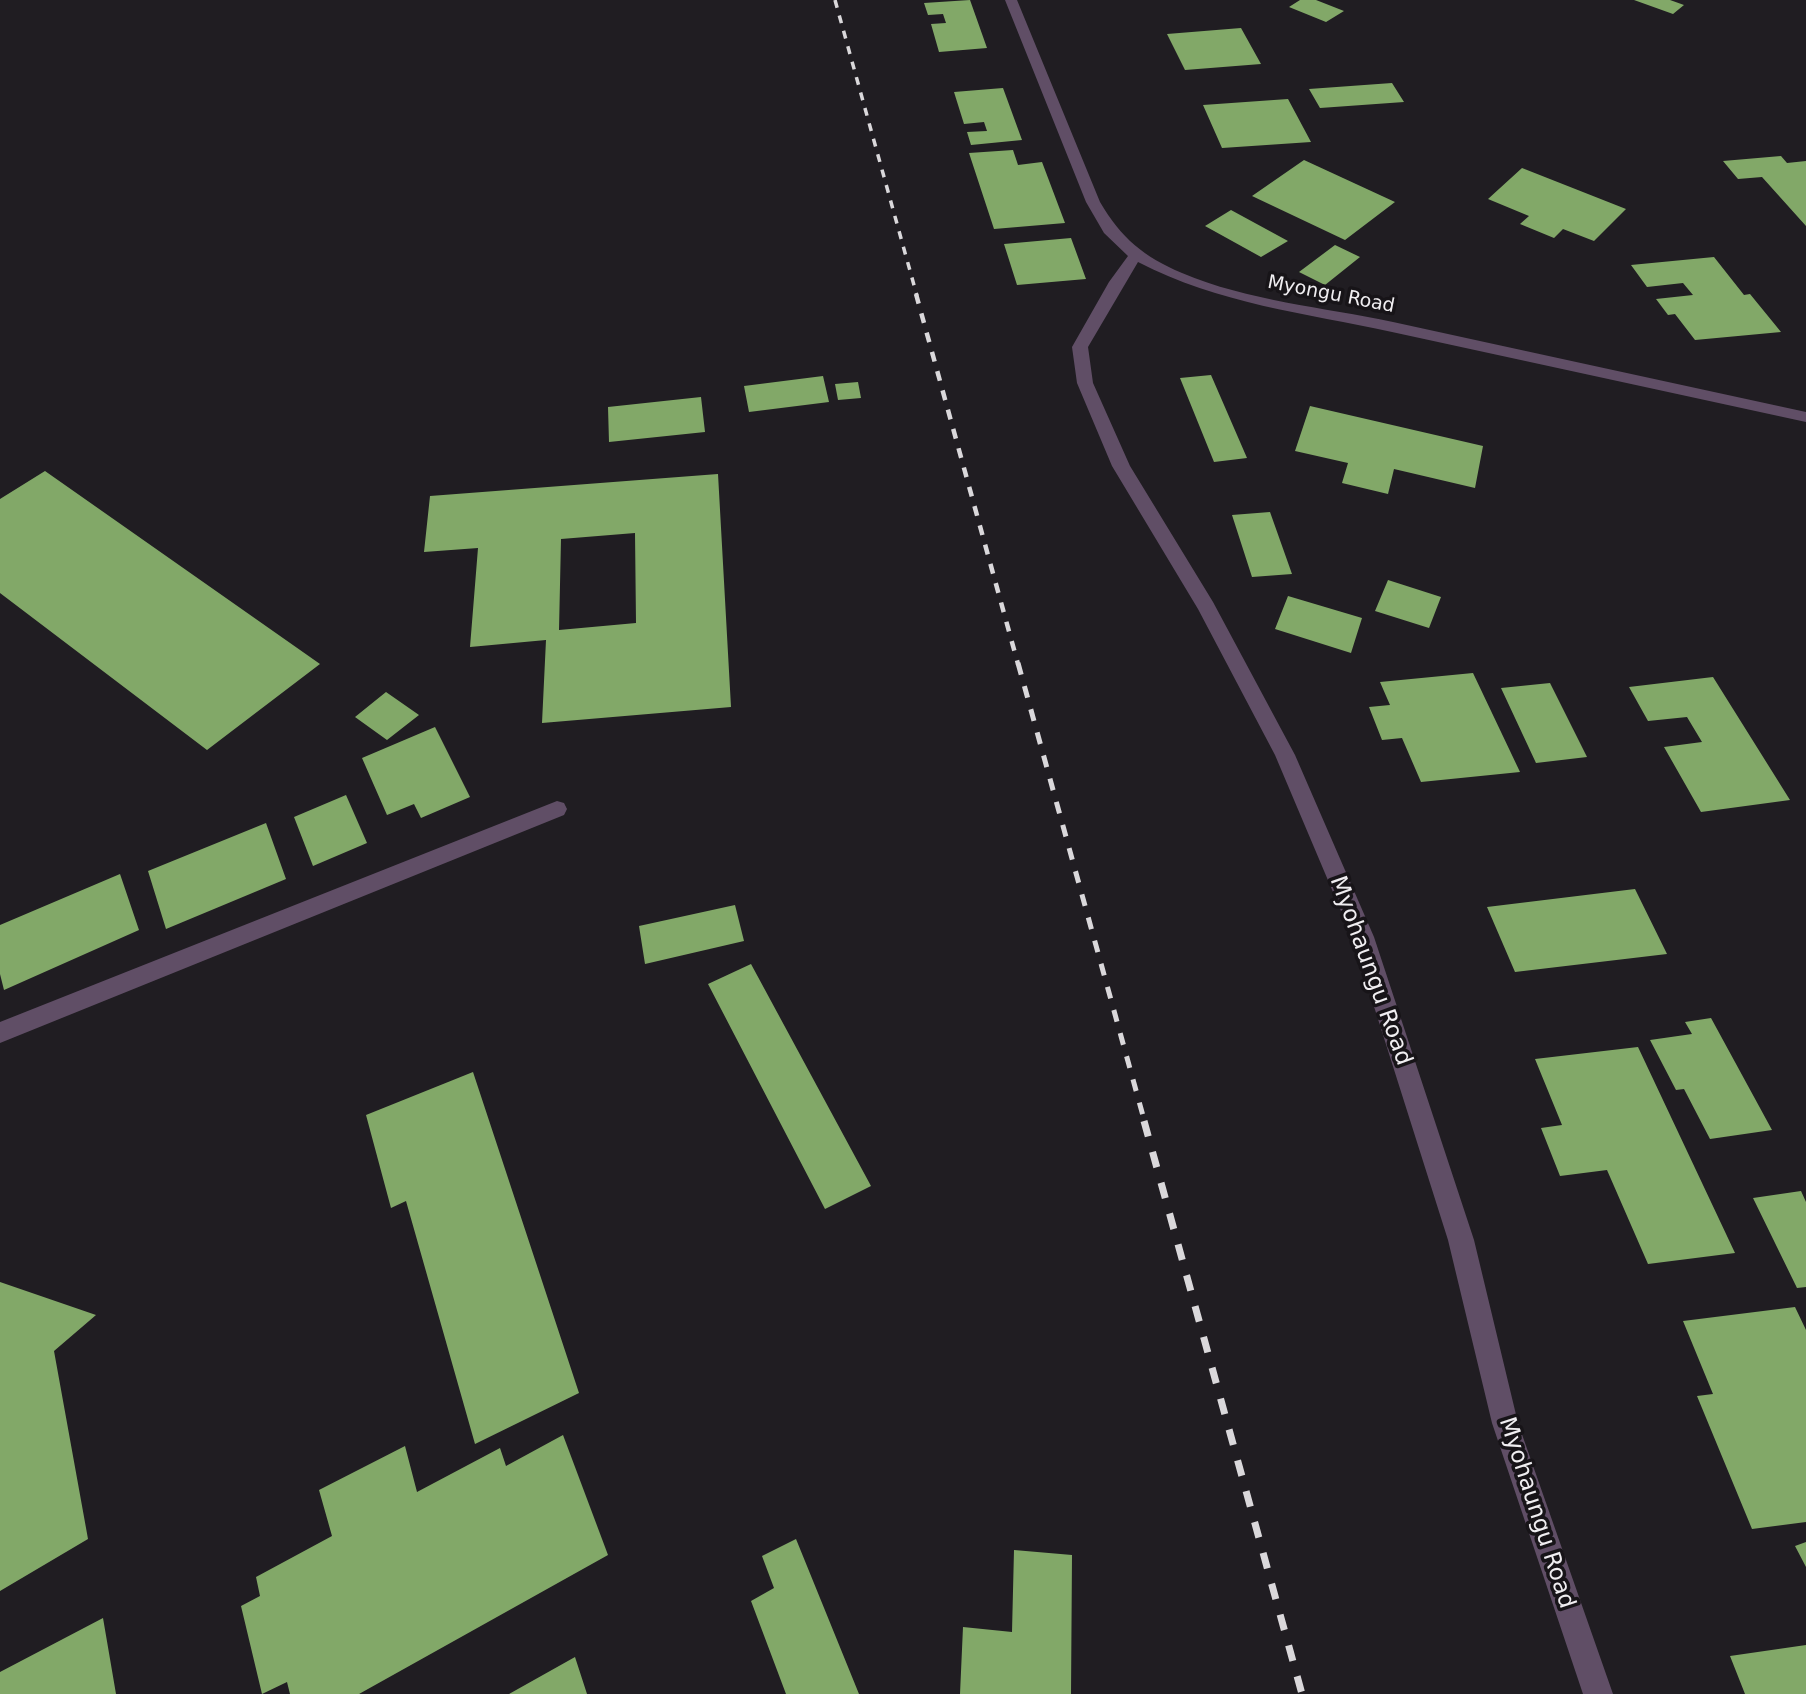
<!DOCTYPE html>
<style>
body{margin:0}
canvas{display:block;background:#201d22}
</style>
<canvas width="1806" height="1694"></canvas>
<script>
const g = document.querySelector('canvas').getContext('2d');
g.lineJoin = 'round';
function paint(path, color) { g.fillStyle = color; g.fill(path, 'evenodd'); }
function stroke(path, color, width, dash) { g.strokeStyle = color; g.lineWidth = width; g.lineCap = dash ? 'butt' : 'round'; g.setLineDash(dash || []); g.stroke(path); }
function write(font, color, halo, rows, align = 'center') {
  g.font = font + ' "DejaVu Sans",sans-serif'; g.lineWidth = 7; g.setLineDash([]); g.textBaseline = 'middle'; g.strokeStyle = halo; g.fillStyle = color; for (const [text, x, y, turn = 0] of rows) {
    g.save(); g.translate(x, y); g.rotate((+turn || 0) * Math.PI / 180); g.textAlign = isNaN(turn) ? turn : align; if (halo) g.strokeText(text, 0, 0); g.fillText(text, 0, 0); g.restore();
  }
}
const building = new Path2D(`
 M970,0l17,48 -48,4 -8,-28 15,-1 -3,-9 -15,1 -4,-12z
 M1300,0h16l28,11 -18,11 -37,-15z
 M1634,0h36l14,5 -11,9z
 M1241,28l20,36 -76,6 -18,-36z
 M1392,83l12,19 -84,6 -11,-19z
 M1003,88l19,52 -51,5 -4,-13 20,-1 -3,-9 -20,2 -10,-32z
 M1288,99l23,43 -89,6 -19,-43z
 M1013,150l5,15 24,-3 23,61 -71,6 -25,-76z
 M1781,156l6,7 19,-2v65l-44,-49 -24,2 -15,-18z
 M1304,160l91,42 -50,38 -93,-44z
 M1522,168l104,41 -32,32 -31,-12 -9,9 -34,-14 9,-8 -41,-17z
 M1231,210l57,31 -27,16 -56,-31z
 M1071,238l15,41 -69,6 -13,-41z
 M1335,245l25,12 -35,28 -26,-13z
 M1714,257l30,38 6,-1 31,38 -86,8 -20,-26 -7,1 -12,-16 37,-4 -10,-12 -36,4 -16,-22z
 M1211,375l36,83 -33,4 -34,-84z
 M823,376l6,26 -80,10 -5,-26z
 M858,382l3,16 -23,2 -3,-16z
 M701,397l4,35 -96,10 -1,-35z
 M1310,406l173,40 -8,42 -81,-19 -6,25 -46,-11 6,-20 -53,-12z
 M45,471l275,193 -113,86 -207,-157v-94z
 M718,474l13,233 -189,16 4,-83 -76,7 8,-99 -54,4 6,-56zM635,533l1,90 -77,7 2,-91z
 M1270,512l22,62 -40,3 -20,-62z
 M1388,580l53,17 -12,31 -54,-17z
 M1288,596l74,22 -11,35 -76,-24z
 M1473,673l47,99 -99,10 -19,-44 -20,2 -13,-33 21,-2 -10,-23z
 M1713,677l77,123 -89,12 -37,-65 38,-5 -15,-25 -39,4 -19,-34z
 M1550,683l37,74 -51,6 -35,-75z
 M386,692l33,23 -32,25 -32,-23z
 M435,727l35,70 -49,21 -7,-14 -27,11 -25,-57z
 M346,795l21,48 -54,23 -19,-49z
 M266,823l20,56 -120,50 -18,-58z
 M120,874l19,56 -135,60 -4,-16v-49z
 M1635,889l32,65 -152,18 -28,-65z
 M735,905l9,36 -99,23 -6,-38z
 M751,964l120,222 -46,23 -117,-225z
 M1711,1018l61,112 -62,9 -26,-50 -8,1 -26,-50 42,-6 -7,-12z
 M1638,1047l97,206 -87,11 -41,-94 -47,6 -19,-48 21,-3 -27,-66z
 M473,1072l106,321 -104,51 -69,-243 -15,7 -25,-93z
 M1801,1191l5,11v85l-9,1 -44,-90z
 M0,1282l96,33 -42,36 34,188 -88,52z
 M1795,1307l11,23v192l-54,7 -55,-133 16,-2 -30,-73z
 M563,1435l45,120 -249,139h-69l-3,-12 -25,12 -21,-88 19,-10 -4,-19 76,-41 -13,-46 86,-44 12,46 83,-44 6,18z
 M796,1539l63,155h-73l-35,-93 23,-13 -12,-32z
 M1806,1542v25l-11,-21z
 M1014,1550l58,5 -1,139h-111l3,-67 49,5z
 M103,1618l13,76h-116v-22z
 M1806,1645v49h-61l-15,-38z
 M575,1657l12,37h-78z`);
const minor = new Path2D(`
 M1005,0h12l83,202c21,36 44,55 82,71 66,28 141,34 211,49 137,30 275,60 413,90v10c-138,-30 -276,-60 -414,-90 -87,-19 -173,-28 -254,-70l-50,85 5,36 37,83 83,136 82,153 79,182 100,303 44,183 95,271h-30l-91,-271 -44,-183 -96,-303 -77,-182 -77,-146 -86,-143 -35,-83 -5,-36 37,-65 19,-26 -24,-23 -18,-31z
 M557,801l7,2 3,6 -3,6 -564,228v-21z`);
const railFar3 = new Path2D(`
 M835,0l82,296`);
const railFar2 = new Path2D(`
 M916,294l102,370`);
const railFar1 = new Path2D(`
 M1018,663l127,460`);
const rail = new Path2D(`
 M1144,1121l158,573`);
const farStreetnames = [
 ["Myongu Road",1331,295,11]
];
const streetNames = [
 ["Myohaungu Road",1370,971,70],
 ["Myohaungu Road",1536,1513,72]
];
paint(building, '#82a868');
paint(minor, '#604e66');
stroke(railFar3, '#dad8db', 3.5, [8, 8]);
stroke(railFar2, '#dad8db', 4.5, [10, 10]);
stroke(railFar1, '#dad8db', 5, [12, 12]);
stroke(rail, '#dad8db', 7, [16, 16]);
write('19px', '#f0eef1', '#171418', farStreetnames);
write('23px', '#f0eef1', '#171418', streetNames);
</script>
